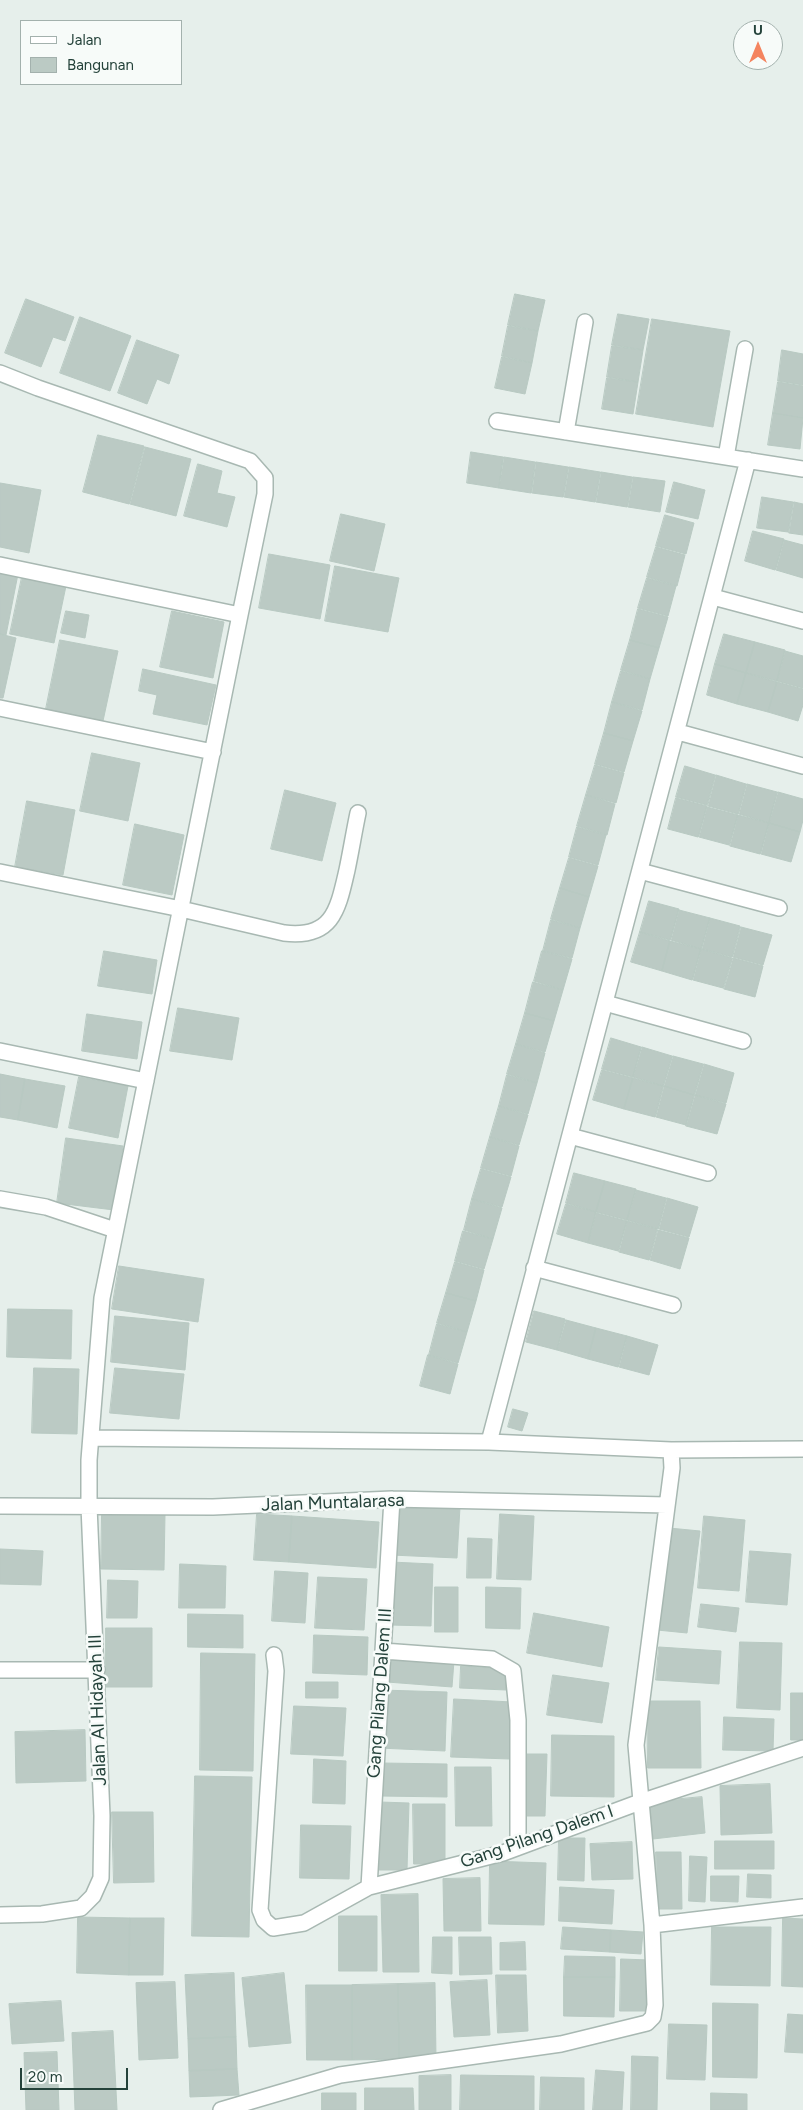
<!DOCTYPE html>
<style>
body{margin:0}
#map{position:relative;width:803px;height:2110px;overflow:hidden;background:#e6efeb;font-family:Figtree,sans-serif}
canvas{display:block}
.legend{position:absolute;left:20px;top:20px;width:162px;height:65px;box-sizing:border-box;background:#f7fbf9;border:1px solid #a3b1ad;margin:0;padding:6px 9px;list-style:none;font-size:15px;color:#24423a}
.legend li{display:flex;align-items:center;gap:10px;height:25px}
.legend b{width:25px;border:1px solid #a3b1ad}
.north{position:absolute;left:733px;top:20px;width:50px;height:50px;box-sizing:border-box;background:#f7fbf9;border:1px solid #a3b1ad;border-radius:50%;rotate:0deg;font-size:14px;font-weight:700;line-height:20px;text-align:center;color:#24423a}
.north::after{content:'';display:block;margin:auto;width:18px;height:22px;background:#f4845f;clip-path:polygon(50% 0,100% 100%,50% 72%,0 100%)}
.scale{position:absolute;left:20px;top:2068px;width:108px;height:22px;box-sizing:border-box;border:2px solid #24423a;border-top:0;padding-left:6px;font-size:15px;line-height:18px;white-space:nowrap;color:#24423a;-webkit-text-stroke:4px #f7fbf9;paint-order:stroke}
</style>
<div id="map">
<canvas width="803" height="2110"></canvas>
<ul class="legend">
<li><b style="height:6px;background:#fff"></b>Jalan</li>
<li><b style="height:14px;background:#bbcac4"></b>Bangunan</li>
</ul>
<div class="north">U</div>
<div class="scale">20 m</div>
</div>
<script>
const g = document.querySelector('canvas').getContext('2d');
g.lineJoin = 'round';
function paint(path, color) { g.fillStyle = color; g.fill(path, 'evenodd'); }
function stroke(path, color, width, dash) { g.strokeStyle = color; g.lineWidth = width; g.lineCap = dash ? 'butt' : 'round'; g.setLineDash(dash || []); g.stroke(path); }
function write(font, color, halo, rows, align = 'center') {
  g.font = font + ' Figtree,sans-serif'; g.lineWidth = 5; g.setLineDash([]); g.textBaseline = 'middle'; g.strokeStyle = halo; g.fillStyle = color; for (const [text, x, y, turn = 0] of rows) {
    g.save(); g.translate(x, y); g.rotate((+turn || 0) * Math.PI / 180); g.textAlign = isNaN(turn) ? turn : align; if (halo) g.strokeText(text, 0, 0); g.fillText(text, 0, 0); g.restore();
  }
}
const building = new Path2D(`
 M515,294l30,6 -7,31 -30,-6z
 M26,299l48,18 -9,24 -12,-4 -12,30 -36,-14z
 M618,314l31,5 -6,31 -31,-5z
 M80,317l51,19 -21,55 -50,-18z
 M652,319l78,12 -17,96 -77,-13z
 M508,326l30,5 -6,32 -30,-7z
 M137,340l42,15 -10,29 -12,-5 -10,25 -29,-11z
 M612,346l31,4 -5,32 -31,-5z
 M782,350l21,4v31l-25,-4z
 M502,357l30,6 -7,31 -30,-6z
 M607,378l31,4 -5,32 -31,-5z
 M778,382l25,4v32l-30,-5z
 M773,413l30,5 -3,31 -32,-4z
 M98,435l46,11 -15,58 -46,-12z
 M145,447l46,12 -15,57 -46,-12z
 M471,452l32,5 -4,31 -32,-5z
 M504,457l31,5 -4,31 -32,-5z
 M536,462l32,5 -5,30 -31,-4z
 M198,464l24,7 -5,22 18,4 -8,30 -43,-11z
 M569,467l31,5 -5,30 -31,-5z
 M601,472l31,5 -5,30 -31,-5z
 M633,477l32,4 -5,31 -32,-5z
 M674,482l31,8 -7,29 -32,-7z
 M0,483l41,7 -12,63 -29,-6z
 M762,497l31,5 -5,30 -31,-4z
 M794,502l9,2v31l-14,-2z
 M341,514l44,10 -11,47 -44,-10z
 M665,515l29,8 -8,31 -30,-8z
 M753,531l31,8 -9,31 -30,-9z
 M784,540l19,5v33l-27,-8z
 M656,547l29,8 -8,31 -30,-9z
 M269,554l61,11 -10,54 -61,-11z
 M335,566l64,12 -11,54 -63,-11z
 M0,571l18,3 -12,61 -6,-1z
 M22,577l44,9 -12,57 -44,-9z
 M647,578l29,8 -8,30 -30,-8z
 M638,609l30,8 -9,31 -29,-8z
 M66,611l23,4 -4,23 -24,-5z
 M172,611l52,11 -11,56 -53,-11z
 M0,634l16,4 -13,60h-3z
 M724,634l31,8 -9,31 -31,-9z
 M60,640l58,11 -15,70 -57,-12z
 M630,640l29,8 -9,31 -29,-9z
 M755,642l30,8 -8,31 -31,-8z
 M785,651l18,5v32l-26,-7z
 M715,664l31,9 -9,31 -30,-9z
 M143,669l73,16 -9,40 -54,-11 4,-19 -18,-4z
 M621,671l29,8 -8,31 -30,-8z
 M746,673l31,9 -9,30 -31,-8z
 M777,682l26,7v16l-5,16 -30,-9z
 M612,702l30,9 -9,30 -29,-8z
 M604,733l29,8 -9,31 -29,-8z
 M92,753l48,10 -12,58 -48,-10z
 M595,765l29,8 -8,30 -30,-8z
 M685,766l30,9 -8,30 -31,-8z
 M716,775l30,9 -8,30 -30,-8z
 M747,784l30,8 -8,31 -30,-9z
 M285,790l51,13 -14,58 -51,-12z
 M778,792l25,7v21l-3,12 -31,-9z
 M586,795l29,9 -8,31 -30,-9z
 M676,798l31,8 -9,31 -30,-8z
 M27,801l48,9 -12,65 -48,-8z
 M707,807l31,8 -9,30 -30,-8z
 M738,815l31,8 -9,31 -30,-8z
 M769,823l31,9 -9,30 -30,-8z
 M135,824l49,11 -12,60 -49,-10z
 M577,827l29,8 -8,30 -29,-8z
 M569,858l29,8 -9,31 -29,-9z
 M560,888l29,9 -9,31 -29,-9z
 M649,901l30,8 -9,31 -30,-8z
 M679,910l31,8 -9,31 -30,-9z
 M710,918l30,8 -8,31 -30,-8z
 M551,920l29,8 -8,30 -29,-7z
 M741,927l31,8 -9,30 -30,-8z
 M640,932l30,9 -8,30 -31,-9z
 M670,941l31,8 -9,31 -30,-9z
 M701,949l31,9 -9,30 -30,-8z
 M104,951l53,9 -5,34 -54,-8z
 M542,951l30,8 -9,31 -29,-9z
 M733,958l30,8 -8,31 -31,-8z
 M533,982l30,8 -9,31 -29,-8z
 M178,1008l61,10 -7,42 -62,-9z
 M525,1013l29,8 -9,31 -29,-8z
 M87,1014l55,8 -5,37 -55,-8z
 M611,1038l30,9 -8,30 -31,-8z
 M516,1044l29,9 -8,30 -30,-9z
 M642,1047l30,9 -9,30 -30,-9z
 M673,1056l30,8 -9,31 -30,-9z
 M704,1064l30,9 -8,30 -31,-8z
 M602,1070l31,8 -9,31 -31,-9z
 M0,1074l25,5 -7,41 -18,-3z
 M507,1075l30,8 -9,31 -29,-8z
 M79,1077l49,9 -10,52 -49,-10z
 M633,1078l30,8 -8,31 -31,-8z
 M25,1079l40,7 -8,42 -39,-8z
 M664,1086l30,9 -8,30 -30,-8z
 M695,1095l31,9 -9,30 -31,-8z
 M499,1106l29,9 -9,30 -29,-8z
 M490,1137l29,9 -8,30 -30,-8z
 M66,1138l57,8 -9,64 -57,-7z
 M481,1169l30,8 -9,30 -30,-8z
 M574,1173l31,8 -9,31 -30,-9z
 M605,1181l31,8 -9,31 -31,-8z
 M636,1190l30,8 -8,31 -31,-9z
 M667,1198l31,9 -9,30 -30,-8z
 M472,1199l30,9 -9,31 -29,-9z
 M566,1204l30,8 -8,31 -31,-9z
 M596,1213l31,8 -9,30 -30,-8z
 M627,1221l30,8 -8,31 -30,-8z
 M658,1230l31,8 -9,31 -30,-9z
 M463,1231l30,8 -9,30 -29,-8z
 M455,1262l29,8 -8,31 -30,-8z
 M119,1266l85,13 -6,43 -86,-13z
 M446,1293l30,8 -9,31 -30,-9z
 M8,1309l64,1 -1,49 -64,-2z
 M534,1311l31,8 -8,31 -31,-8z
 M115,1316l74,7 -4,47 -74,-8z
 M566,1320l30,8 -8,31 -31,-9z
 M437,1324l30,8 -9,31 -29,-8z
 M596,1328l31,8 -9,31 -30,-8z
 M627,1336l31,9 -9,30 -30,-8z
 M428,1355l30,9 -8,30 -30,-8z
 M34,1368l45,1 -2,65 -45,-1z
 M115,1368l69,6 -5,45 -69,-6z
 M513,1409l15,4 -6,18 -14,-4z
 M393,1504l67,3 -3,51 -66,-3z
 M102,1513l63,1 -1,56 -63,-1z
 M257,1514l35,2 -3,46 -35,-2z
 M500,1514l34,2 -3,64 -34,-1z
 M292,1516l87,6 -3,46 -87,-6z
 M704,1516l41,4 -6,71 -41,-3z
 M669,1528l31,3 -13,102 -30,-3z
 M468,1538l24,1 -1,39h-24z
 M0,1549l43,2 -2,34 -41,-1z
 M750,1551l41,3 -4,51 -41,-3z
 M391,1562l42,2 -2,62 -41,-1z
 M180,1564l46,2 -1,42h-46z
 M275,1571l33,2 -3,50 -33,-2z
 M318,1577l49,2 -3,51 -49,-2z
 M108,1580l30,1 -1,37h-30z
 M435,1587h23v45h-23z
 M486,1587l35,1 -1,41 -34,-1z
 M701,1604l38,4 -3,24 -38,-5z
 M534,1613l75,14 -7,40 -75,-14z
 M188,1614l55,1v33l-55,-1z
 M106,1628h46v59h-46z
 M314,1635l54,2 -1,38 -54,-2z
 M740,1642l42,1 -2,67 -43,-2z
 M659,1647l62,4 -2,33 -63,-4z
 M201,1653l54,1 -2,117 -53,-1z
 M388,1656l66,5 -2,26 -65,-5z
 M461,1666l46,3 -1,21 -46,-2z
 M553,1675l56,8 -7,40 -55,-8z
 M306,1682h32v16h-32z
 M381,1690l66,2 -2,59 -66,-3z
 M791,1693h12v47h-12z
 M454,1699l58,3 -2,57 -59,-2z
 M647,1701h53l1,67h-53z
 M294,1706l52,2 -3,48 -52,-2z
 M724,1717l50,2 -1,32 -50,-1z
 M85,1730l1,51 -70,2 -1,-51z
 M552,1735l62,1v61l-63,-1z
 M523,1754h24l-2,62h-24z
 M314,1759l32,2 -1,43 -32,-1z
 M381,1763l66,1v33l-67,-1z
 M455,1767h36l1,59h-36z
 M195,1776l57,1 -3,160 -57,-1z
 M770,1784l2,49 -51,2 -1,-49z
 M702,1797l3,36 -52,6 -4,-37z
 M380,1802l29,1 -2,67h-30z
 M413,1804h32v60h-31z
 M112,1812h41l1,70 -40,1z
 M301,1825l50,1 -2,53 -49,-1z
 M559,1838h26l-1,43 -26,-1z
 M715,1841h59v28h-59z
 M632,1842l1,37 -41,1 -2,-36z
 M656,1852h25l1,57h-25z
 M690,1856l17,1 -2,45 -16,-1z
 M490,1861l56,2 -2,62 -55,-1z
 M748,1874l23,1v23l-24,-1z
 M711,1876h28l-1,26 -27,-1z
 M480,1878l1,53h-37l-1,-52z
 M560,1887l54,3 -2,34 -53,-3z
 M418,1894l1,78h-36l-2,-77z
 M339,1916h38v55h-38z
 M78,1917l52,1 -1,57 -52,-2z
 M130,1918h34l-1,57h-34z
 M783,1918l20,1v68l-21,-1z
 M563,1927l48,3 -1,22 -49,-3z
 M712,1927h59l-1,59 -59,-1z
 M611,1930l32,2 -2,22 -31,-2z
 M433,1937h19v37l-20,-1z
 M459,1937h32l1,37 -32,1z
 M525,1942l1,28h-26v-27z
 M565,1956l50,1v20h-51z
 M621,1959l29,1 -1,51h-29z
 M234,1973l2,64 -48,2 -3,-64z
 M284,1973l7,70 -42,4 -7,-69z
 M496,1975h30l2,56 -30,2z
 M564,1977h51l-1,40 -50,-1z
 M487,1980l3,55 -36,2 -4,-55z
 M175,1982l3,76 -39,2 -3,-77z
 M435,1983l1,76h-37l-1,-75z
 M398,1984l1,75 -47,1v-75z
 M306,1985h46v75h-45z
 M61,2001l3,40 -52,3 -3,-40z
 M713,2003l45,1 -1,74 -44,-1z
 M788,2014l15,1v38l-18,-1z
 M669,2024l38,1 -2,55 -38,-1z
 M113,2031l4,79h-42l-3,-77z
 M236,2037l1,32 -48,2 -1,-32z
 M57,2052l2,58h-33l-2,-57z
 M632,2056l26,1 -1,53h-26z
 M237,2069l2,26 -49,2 -1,-26z
 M596,2070l28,2 -2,38h-29z
 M451,2075v35h-32v-34z
 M461,2075l73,1v34h-74z
 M541,2077l43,1v32h-44z
 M365,2088h48l1,22h-49z
 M322,2093h34v17h-34z
 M711,2093l36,1v16h-36z`);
const street = new Path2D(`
 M0,373l38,15 212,73 15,17v16l-25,121
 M497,421l306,48
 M566,432l19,-110
 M726,457l19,-108
 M0,565l240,50 -138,683 -13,162v46l13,310 -1,62 -8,18 -12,12 -39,6 -42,1
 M713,597l90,24
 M0,708l213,44
 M678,732l125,34
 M640,871l139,37
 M0,872l181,37 103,24c49,6 54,-24 63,-63 4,-19 7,-38 11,-57
 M605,1003l138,38
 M0,1051l146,30
 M570,1136l138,37
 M0,1199l46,8 69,23
 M534,1268l139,37
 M91,1438l398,4 182,8 132,-1
 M489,1442l259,-982
 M0,1506l213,1 179,-8 275,6
 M383,1651l109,8 21,12 5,49v127
 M274,1655l2,16 -16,239 4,10 9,8 31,-5 65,-36 134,-34 137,-51 163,-54
 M0,1670h97
 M369,1887l23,-388
 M652,1925l151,-18
 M221,2110l119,-35 221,-31 86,-21 6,-6 2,-12 -3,-80 -16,-180 36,-277 -1,-18`);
const streetNames = [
 ["Jalan Muntalarasa",333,1503,-2],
 ["Gang Pilang Dalem III",380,1693,-86],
 ["Jalan Al Hidayah III",98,1710,-92],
 ["Gang Pilang Dalem I",537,1837,-19]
];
paint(building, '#bbcac4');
stroke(building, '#b8c9c2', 1);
stroke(street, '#a8b8b2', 18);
stroke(street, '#fff', 15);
write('18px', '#24423a', '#f7fbf9', streetNames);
</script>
